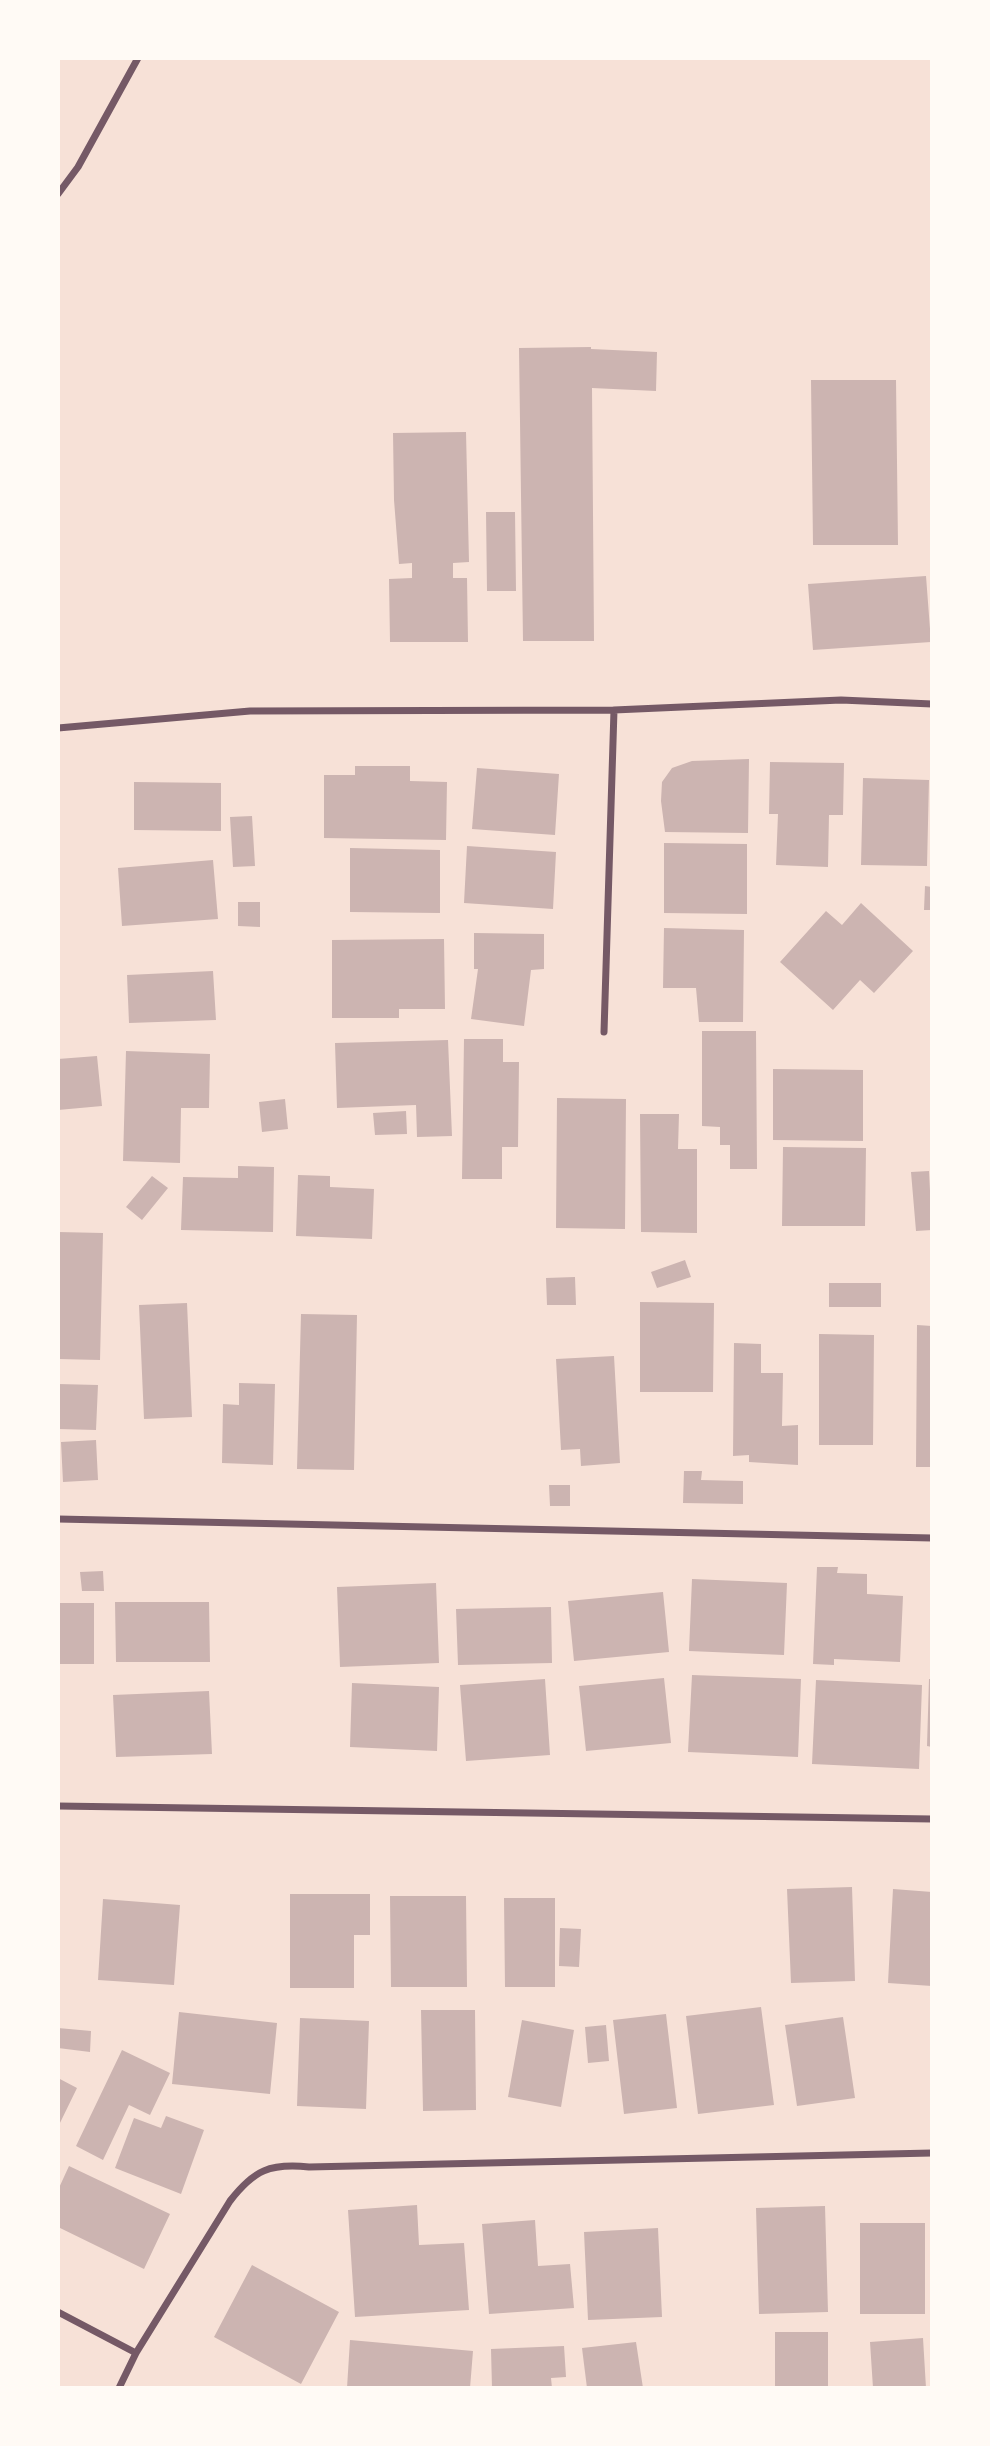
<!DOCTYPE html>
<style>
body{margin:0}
#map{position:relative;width:990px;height:2446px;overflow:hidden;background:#f7e1d7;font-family:Jost,sans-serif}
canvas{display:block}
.frame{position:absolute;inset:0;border:60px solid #fffaf5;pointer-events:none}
</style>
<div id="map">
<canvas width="990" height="2446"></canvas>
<div class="frame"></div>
</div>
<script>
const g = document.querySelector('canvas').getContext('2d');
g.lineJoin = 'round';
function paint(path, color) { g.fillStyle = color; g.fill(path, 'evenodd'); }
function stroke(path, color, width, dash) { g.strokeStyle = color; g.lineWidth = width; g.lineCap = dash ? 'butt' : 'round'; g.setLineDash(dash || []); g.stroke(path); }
const building = new Path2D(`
 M591,347v2l66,3 -1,39 -64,-3 2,253h-71l-4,-293z
 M811,380h85l2,165h-85z
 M466,432l3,130 -16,1v15h14l1,64h-78l-1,-63 23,-1v-15l-13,1 -5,-64 -1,-67z
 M486,512h29l1,79h-29z
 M926,576l5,66 -118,8 -5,-66z
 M749,759l-1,74 -83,-1 -4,-31 1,-19 10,-14 20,-7z
 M770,762l74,1 -1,52h-14l-1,52 -52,-2 2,-51h-9z
 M355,766h55v15l37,1 -1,58 -122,-2v-63h31z
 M477,768l82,6 -4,61 -83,-6z
 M863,778l66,2 -2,86 -66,-1z
 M134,782l87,1v48l-87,-1z
 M252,816l3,50 -22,1 -3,-50z
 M664,843l83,1v70l-83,-1z
 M467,846l89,6 -3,57 -89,-6z
 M350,848l90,2v63l-90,-1z
 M213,860l5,59 -96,7 -4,-58z
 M925,886l7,1v23h-8z
 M238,902h22v25l-22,-1z
 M861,903l52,48 -39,42 -14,-13 -27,30 -53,-48 46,-51 16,14z
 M664,928l80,2 -1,92h-44l-3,-34h-33z
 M474,933l70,1v35l-13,1 -7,56 -53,-7 7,-50h-4z
 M444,939l1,70h-46v9h-67v-78z
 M213,971l3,49 -87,3 -2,-48z
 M702,1031h54l1,138h-27v-24h-10v-18l-18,-1z
 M464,1039h39v23h16l-1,85h-16v32h-40z
 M448,1040l4,96 -35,1 -1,-32 -79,3 -2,-65z
 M126,1051l84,3 -1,54h-28l-1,55 -57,-2z
 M97,1056l5,50 -44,4v-51z
 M773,1069l90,1v71l-90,-1z
 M557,1098l69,1 -1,130 -69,-1z
 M285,1099l3,30 -26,3 -3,-30z
 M406,1111l1,23 -32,1 -2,-22z
 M640,1114h39l-1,35h19v84l-56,-1z
 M783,1147l83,1 -1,78h-83z
 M238,1166l36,1 -1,65 -92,-2 2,-53 55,1z
 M929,1171l3,59 -16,1 -5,-59z
 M298,1175l32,1v11l44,2 -2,50 -76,-3z
 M152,1176l16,12 -26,32 -16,-13z
 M58,1232l45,1 -3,127 -42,-1z
 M685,1260l6,17 -34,11 -6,-16z
 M575,1277l1,28h-29l-1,-27z
 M829,1283h52v24h-52z
 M640,1302l74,1 -1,89h-73z
 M187,1303l5,114 -48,2 -5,-114z
 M301,1314l56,1 -3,155 -57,-1z
 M917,1325l15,1v141h-16z
 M819,1334l55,1 -1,110h-54z
 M734,1343l27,1v29h22l-1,53 16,-1v40l-49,-3v-7l-16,1z
 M614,1356l6,107 -39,3 -1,-17 -19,1 -5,-91z
 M239,1383l36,1 -2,81 -51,-2 1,-59 16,1z
 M58,1384l40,1 -2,45 -38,-1z
 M96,1440l2,40 -35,2 -2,-40z
 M684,1471h18l-1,9 42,1v23l-60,-1z
 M549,1485h21v21h-20z
 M817,1567h21l-1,6 30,1v20l36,2 -3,66 -66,-3v6l-21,-1z
 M103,1571l1,20h-22l-2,-19z
 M692,1579l95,4 -3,72 -95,-4z
 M436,1583l3,80 -99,4 -3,-80z
 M663,1592l6,60 -95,9 -6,-60z
 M115,1602h94l1,60h-94z
 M58,1603h36v61h-36z
 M551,1607l1,56 -94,2 -2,-56z
 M692,1675l109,4 -3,78 -110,-5z
 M664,1678l7,65 -85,8 -7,-65z
 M545,1679l5,76 -84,6 -6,-76z
 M929,1679h3v68l-5,-1z
 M816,1680l106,5 -3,84 -107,-5z
 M352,1683l87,4 -2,64 -87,-4z
 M209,1691l3,63 -96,3 -3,-62z
 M852,1887l3,94 -64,2 -4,-94z
 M893,1889l39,3v94l-44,-3z
 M290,1894h80v41h-16v53h-64z
 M390,1896h76l1,91h-76z
 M504,1898h51v89h-50z
 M103,1899l77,6 -6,80 -76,-5z
 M560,1928l21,1 -2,38 -20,-1z
 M761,2007l13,98 -76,9 -12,-98z
 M421,2010h54l1,100 -53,1z
 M179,2012l98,11 -7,71 -98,-10z
 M666,2014l11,94 -53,6 -11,-94z
 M843,2017l12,81 -58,8 -12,-81z
 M300,2018l69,3 -3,88 -69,-3z
 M522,2020l52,10 -13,77 -53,-10z
 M606,2025l3,36 -21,2 -3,-36z
 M58,2028l33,3 -1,21 -32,-4z
 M122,2050l48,23 -20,42 -21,-10 -26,55 -27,-14z
 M58,2078l19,10 -19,39z
 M166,2116l38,14 -23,64 -66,-26 19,-50 27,10z
 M69,2166l101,48 -26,55 -86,-42v-37z
 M417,2205l2,40 45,-2 5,67 -114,7 -7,-107z
 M825,2206l3,106 -69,2 -3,-106z
 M535,2220l3,46 32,-2 4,44 -85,6 -7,-90z
 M860,2223h65v91h-65z
 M658,2228l4,89 -74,3 -4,-88z
 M252,2265l87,47 -38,72 -87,-47z
 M775,2332h53v56h-53z
 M923,2338l3,50h-53l-3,-46z
 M350,2340l123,11 -3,37h-123z
 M636,2342l7,46h-56l-5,-40z
 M564,2346l2,31 -15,1 1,10h-60l-1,-39z`);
const minor = new Path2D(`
 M58,194l20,-27 60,-109
 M614,710l227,-10 91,4
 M58,728l192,-17 364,-1 -10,322
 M58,1519l874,19
 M58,1806l874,13
 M58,2312l78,41
 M119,2388l17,-35 94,-152c24,-31 40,-38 79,-34l623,-14`);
paint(building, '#ccb4b1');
stroke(minor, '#755966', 7);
</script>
